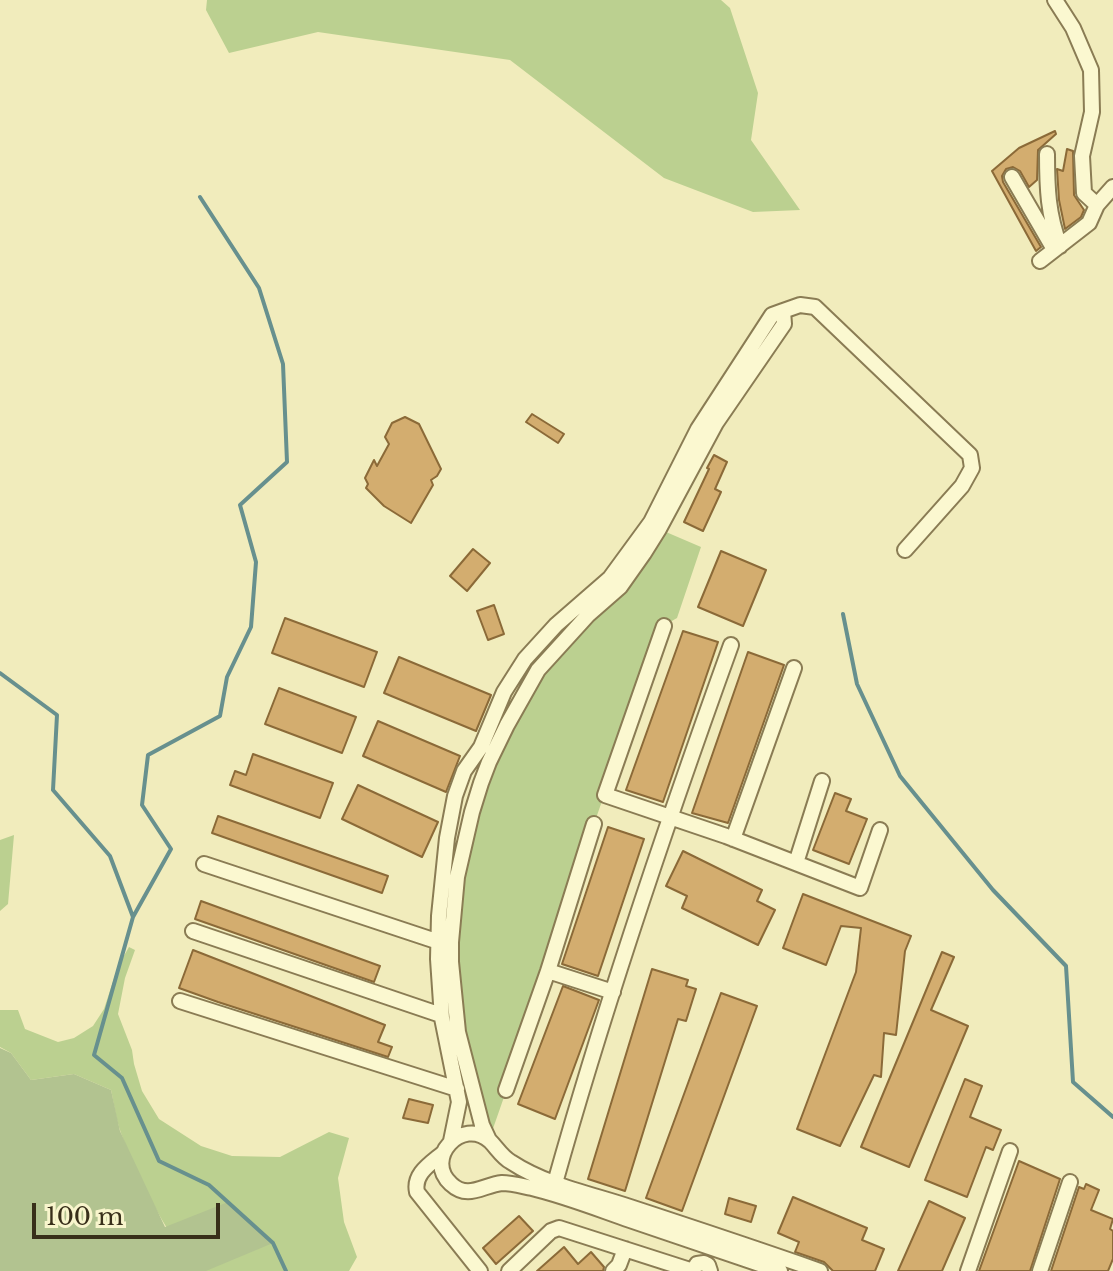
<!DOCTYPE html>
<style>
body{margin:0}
#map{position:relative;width:1113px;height:1271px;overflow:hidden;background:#f1ecbc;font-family:"Libre Baskerville",serif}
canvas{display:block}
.scale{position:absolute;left:32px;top:1203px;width:188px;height:36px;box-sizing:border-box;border:4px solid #382f1a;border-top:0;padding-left:10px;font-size:24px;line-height:28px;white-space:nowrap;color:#382f1a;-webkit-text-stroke:6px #f8f5cc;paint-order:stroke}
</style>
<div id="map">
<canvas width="1113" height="1271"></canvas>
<div class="scale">100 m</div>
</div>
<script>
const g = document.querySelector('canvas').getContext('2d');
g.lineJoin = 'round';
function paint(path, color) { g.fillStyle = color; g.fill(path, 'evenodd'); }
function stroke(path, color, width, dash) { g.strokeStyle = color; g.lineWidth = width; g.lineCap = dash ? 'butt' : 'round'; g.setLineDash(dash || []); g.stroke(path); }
const green = new Path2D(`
 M207,0h514l9,8 28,85 -7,47 49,70 -47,2 -89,-34 -154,-118 -192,-28 -89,21 -23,-43z
 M659,529l42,18 -24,71 -14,8 -69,198 -46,147 -59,169 -26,-85 -12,-113 21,-130 57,-127z
 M14,835l-6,69 -8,7v-71z
 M129,947l6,3 -10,28 -7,36 14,36 2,14 8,27 17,28 42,27 31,10 48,1 49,-25 20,6 -11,40 6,44 13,35 -8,14h-154c-30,-43 -57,-89 -74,-138 -5,-14 -7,-29 -10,-43l-37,-16 -43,6 -20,-27 -11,-6v-37h18l7,19 33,13 16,-4 19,-12 11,-17 14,-43z`);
const cemetery = new Path2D(`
 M0,1048l11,5 20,27 43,-6 37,16 9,41 45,96 63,-25 45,41 -67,28h-206z`);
const stream = new Path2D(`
 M843,614l14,70 43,92 93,114 73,76 7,116 40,35
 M0,673l57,42 -4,75 57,66 23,61 -39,138 28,23 37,83 50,24 64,58 13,28
 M133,917l38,-68 -29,-44 6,-50 72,-39 7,-39 24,-50 5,-65 -16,-57 47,-43 -4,-98 -24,-76 -59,-91`);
const building = new Path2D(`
 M1055,131l1,3 -18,16 -1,30 -8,7 -9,-16 -7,-4 -7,2 -4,7 1,6 38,65 -5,4 -44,-80 27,-23z
 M1067,149l6,2 1,44 10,15 -3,7 -16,12 -6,-29 -2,-31 6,2z
 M532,414l32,20 -6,9 -32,-21z
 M405,417l14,7 22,45 -4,7 -6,4 2,5 -22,38 -27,-17 -18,-18 2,-4 -3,-6 9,-18 3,6 12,-22 -4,-7 7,-14z
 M714,455l13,7 -12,27 6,3 -18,39 -19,-9 25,-53 -2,-1z
 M473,549l17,14 -23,28 -17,-15z
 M721,551l45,19 -23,56 -45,-19z
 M494,605l10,29 -16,6 -11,-29z
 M285,618l92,34 -13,35 -92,-34z
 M683,631l35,11 -55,160 -37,-12z
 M748,652l36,13 -56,158 -36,-10z
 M399,657l92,38 -15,36 -92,-38z
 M279,688l77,29 -14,36 -77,-29z
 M378,721l82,35 -14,36 -83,-36z
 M253,754l80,29 -13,35 -90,-33 5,-14 11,4z
 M358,785l80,37 -16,35 -80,-38z
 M835,793l16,6 -5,12 21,8 -18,45 -36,-14z
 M218,816l170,60 -6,17 -170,-60z
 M608,827l36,12 -46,137 -36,-12z
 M683,851l79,39 -5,11 18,9 -17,35 -76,-37 5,-12 -21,-10z
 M803,894l108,42 -6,15 -9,84 -12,-2 -3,44 -7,-2 -34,71 -43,-17 59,-157 5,-44 -20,-2 -15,39 -43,-17z
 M201,901l179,65 -6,16 -179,-63z
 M193,950l192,75 -7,17 14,5 -4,10 -170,-55 -39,-14z
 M942,952l12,5 -23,53 37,16 -59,141 -48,-20z
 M652,969l36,11 -2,6 10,3 -10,32 -8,-2 -53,172 -37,-12z
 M563,986l36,14 -44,119 -37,-15z
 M721,993l36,13 -75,205 -36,-13z
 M965,1079l17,7 -12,31 31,13 -8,20 -7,-3 -19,50 -42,-17z
 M409,1099l24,6 -5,18 -25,-5z
 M1019,1161l41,18 -30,92h-51z
 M1086,1184l13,6 -8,20 22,9 -3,10 3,2v28l-5,12h-57l28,-84 5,2z
 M793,1197l74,31 -5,12 22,9 -9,22h-42l-9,-9 -29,-10 4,-10 -21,-9z
 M729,1198l27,8 -5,16 -26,-8z
 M929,1201l36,17 -23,53h-44z
 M519,1216l14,15 -37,33 -13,-16z
 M564,1247l14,17 13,-12 13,15 -1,4h-66z`);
const minor = new Path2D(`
 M1055,0l18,28 18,42 1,42 -10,44 2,37 13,12
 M1047,154c0,34 1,61 13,92
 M1012,177l40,69
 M1040,261l49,-38 8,-18 16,-18
 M783,311l17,-6 15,2 155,148 2,13 -10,18 -57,64
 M664,626l-59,169 121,41 134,52 20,-58
 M733,839l61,-171
 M796,863l26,-82
 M204,864l235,78
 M193,931l248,84
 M548,971l65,21
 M180,1001l277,88
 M506,1090l42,-119 46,-147
 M451,1141l8,-39 -17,-84 -4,-59 1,-43 8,-78 8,-42 9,-25 17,-24 23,-55 21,-33 31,-34 54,-47 41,-56 47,-93 74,-114 11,-4 1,13 -68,99 -57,106 -15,24 -24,34 -32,28 -50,55 -31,55 -18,37 -8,21 -9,29 -15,65 -6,65v20l7,70 24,93 7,15
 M443,1153c-13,11 -30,21 -26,39l63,79
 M555,1183c51,-182 112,-361 176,-538
 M509,1271l42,-40 8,-3 134,43
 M613,1271l6,-6 6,-16
 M693,1271l4,-7 7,-1 4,2 2,6
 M780,1271c-50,-17 -100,-34 -150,-51 -32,-11 -65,-24 -98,-32 -10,-2 -20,-5 -30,-5 -19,2 -34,17 -51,1 -28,-25 11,-68 39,-43 7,7 12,16 21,21 35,23 80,32 119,45 64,21 127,42 190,64
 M968,1271l42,-120
 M1040,1271l30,-89`);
paint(green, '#bbd090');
paint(cemetery, '#b2c390');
stroke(stream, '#67908e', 4);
paint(building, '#d3ad6f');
stroke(building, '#8b6a38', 2);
stroke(minor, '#8a7c54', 18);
stroke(minor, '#fbf8d0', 14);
</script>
